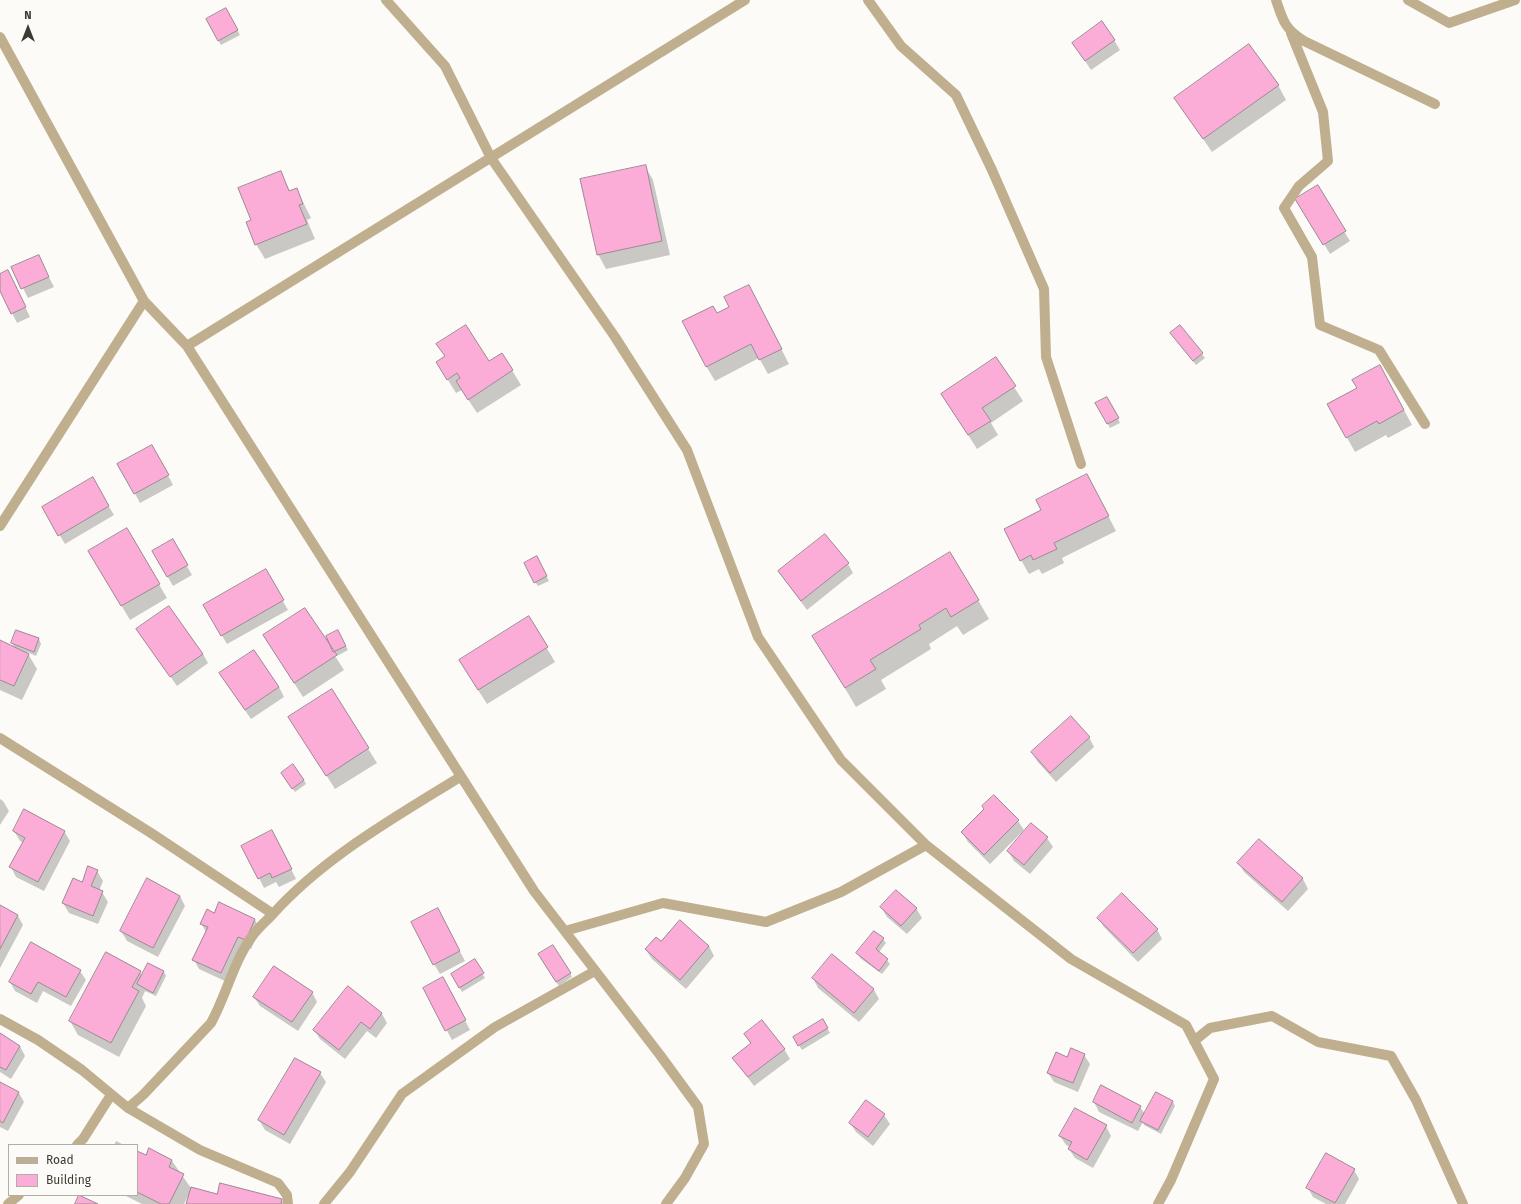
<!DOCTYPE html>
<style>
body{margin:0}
#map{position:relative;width:1521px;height:1204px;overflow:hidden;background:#fdfbf7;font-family:"Fira Sans",sans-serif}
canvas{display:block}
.legend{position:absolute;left:8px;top:1144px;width:130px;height:52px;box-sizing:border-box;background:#fdfbf7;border:1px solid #b1aea8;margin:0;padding:5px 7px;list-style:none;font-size:12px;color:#3e3a32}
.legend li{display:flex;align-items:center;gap:8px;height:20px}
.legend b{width:20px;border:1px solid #b1aea8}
.north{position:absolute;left:8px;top:8px;width:40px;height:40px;-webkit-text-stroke:3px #fdfbf7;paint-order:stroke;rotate:0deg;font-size:11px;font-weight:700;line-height:16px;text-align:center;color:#3e3a32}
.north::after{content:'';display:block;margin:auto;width:14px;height:18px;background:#3e3a32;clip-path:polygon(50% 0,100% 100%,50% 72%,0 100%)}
</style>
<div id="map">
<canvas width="1521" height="1204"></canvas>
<ul class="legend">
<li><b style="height:5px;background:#bfaf8f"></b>Road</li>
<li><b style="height:11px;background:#fbacd7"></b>Building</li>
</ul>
<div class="north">N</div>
</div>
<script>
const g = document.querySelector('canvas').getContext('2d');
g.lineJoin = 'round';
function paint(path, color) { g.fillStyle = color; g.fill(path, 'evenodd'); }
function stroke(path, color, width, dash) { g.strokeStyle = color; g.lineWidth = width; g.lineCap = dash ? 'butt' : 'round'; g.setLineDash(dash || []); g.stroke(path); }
const shadow = new Path2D(`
 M226,9l14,26 -19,10 -14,-26z
 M1114,40l6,10 -29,20 -18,-27z
 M1278,85l8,15 -74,52 -37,-54z
 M645,166l8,14 17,75 -64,14 -8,-15z
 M280,172l10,19 6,-2 8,15 7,14 -4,2 8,19 -50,20 -9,-15 -4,-23z
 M1317,187l33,54 -20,13 -33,-55z
 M38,256l16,31 -26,11 -15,-30z
 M0,275l13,6 17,36 -13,6 -17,-34z
 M749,286l40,78 -21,10 -9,-16 -44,23 -9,-15 10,-52 14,-7z
 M1179,326l26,32 -9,7 -25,-32z
 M438,344l51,18 13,-8 19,31 -44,28 -15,-23 -6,3 -10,-16 -1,-20z
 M996,359l27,42 -32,22 7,12 -21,14 -35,-55z
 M1388,380l24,45 -24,13 -2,-3 -31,17 -27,-48 30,-16z
 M1107,398l13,25 -10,5 -13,-24z
 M157,455l16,30 -33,18 -21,-39z
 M1087,475l29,56 -54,27 2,5 -22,11 -3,-5 -10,5 -8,-14 21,-50z
 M92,479l22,36 -49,29 -22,-36z
 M126,529l41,69 -37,22 -41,-69z
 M172,540l20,35 -19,11 -20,-35z
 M537,558l12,23 -11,5 -3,-4z
 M848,564l5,9 -46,37 -28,-38z
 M265,570l23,40 -61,34 -23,-39z
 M978,600l11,19 -26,16 -6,-9 -28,18 2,5 -50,31 5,9 -30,18 -42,-71z
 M305,609l39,61 -41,27 -39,-61z
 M529,618l26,44 -68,42 -19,-30z
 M137,629l66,25 5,9 -31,23z
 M17,631l22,8 2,5 -5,12 -9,-4 10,17 -15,31 -22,-10v-49l15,7 -3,-5z
 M340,635l8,15 -11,6 -10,-20z
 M226,683l53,4 5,10 -33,22z
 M332,691l45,72 -42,26 -37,-58z
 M1089,737l5,10 -38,35 -19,-21 -5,-9z
 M285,778l19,2 2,4 -11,8z
 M0,799l3,2 6,10 -9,14z
 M1018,821l6,9 -34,34 -22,-22 -6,-10z
 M1031,824l16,14 6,9 -23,27 -16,-13 -6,-10z
 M14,831h50l6,10 -26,50 -28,-14 -5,-10 13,-24 -4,-2z
 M1259,840l44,39 5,10 -20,22 -44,-39 -5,-9z
 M277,841l19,38 -17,8 -3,-5 -12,6 -5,-10z
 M97,871l6,10 -4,10 3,1 6,10 -10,22 -29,-11 -6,-10z
 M180,896l5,10 -27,51 -31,-16 -6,-10z
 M220,904l35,16 5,9 -9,20 -7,-3 -17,36 -28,-13 -5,-9 12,-28 -5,-9 14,-9z
 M0,906l18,10 5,9 -23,43z
 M881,907l35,1 6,10 -15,16 -20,-17z
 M1098,918l59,11 5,10 -24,23 -34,-35z
 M443,919l22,42 -25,13 -6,-10z
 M680,922l29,24 5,10 -28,33 -34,-30 -6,-9 15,-7z
 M883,939l3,4 -7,9 11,12 -8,10 -22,-16 -2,-5z
 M833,955l41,35 5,9 -20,23 -41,-34 -5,-10z
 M541,959l29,14 2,4 -13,9z
 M475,961l10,17 -23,14 -10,-17z
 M80,971l6,9 -15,26 -28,-15 -6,12 -22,-12 -5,-9z
 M140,971l2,5 22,-4 2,4 -10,20 -11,-5 -3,7 4,8 -27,51 -41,-22 -8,-14z
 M348,988l34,26 5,9 -11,15 -9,-7 -22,28 -25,-20 -6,-9z
 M448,988l22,42 -18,10 -28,-51z
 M312,992l5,10 -19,29 -38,-25 -6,-9z
 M823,1021l7,12 -28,17 -8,-12z
 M0,1035l20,11 5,10 -14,23 -11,-7z
 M745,1035l39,14 6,10 -36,27 -21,-28 18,-14z
 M1084,1055l6,9 -12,28 -24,-10 -6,-9 19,-15z
 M320,1073l6,9 -36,62 -25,-14 -6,-10z
 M0,1083l19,10 5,9 -16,29 -8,-4z
 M1094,1102l46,5 5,7 28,-12 2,4 -14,28 -17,-9 -1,-3 -5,9 -39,-19z
 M884,1115l6,9 -17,22 -17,-14 -6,-9z
 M1106,1126l5,10 -18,32 -18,-10 -6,-9 1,-2 -4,-2 -6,-9z
 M116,1141l8,4h-10z
 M150,1150l22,11 19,27 26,8 64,4 3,4h-97l2,-10 -5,10h-42l-18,-9h13v-43l9,5z
 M1354,1170l5,9 -14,25h-19l-13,-7 -5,-9z`);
const building = new Path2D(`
 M226,8l12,22 -20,11 -12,-22z
 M1102,21l13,19 -30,21 -13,-18z
 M1249,44l30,41 -76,54 -29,-41z
 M646,165l16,76 -65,14 -17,-76z
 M281,171l8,20 8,-3 6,16 -4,1 8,19 -52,21 -9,-23 5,-2 -13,-32z
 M1318,185l28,46 -23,14 -28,-46z
 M39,255l10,22 -28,12 -10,-22z
 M8,270l18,37 -15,7 -11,-23v-17z
 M749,285l33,64 -23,11 -8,-16 -45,23 -24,-46 31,-15 4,7 12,-6 -5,-10z
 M466,325l23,36 13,-8 11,17 -45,30 -12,-19 4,-3 -3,-5 -10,7 -11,-18 9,-6 -9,-12z
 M1180,325l23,28 -10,8 -23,-28z
 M996,357l20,29 -34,22 9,13 -23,14 -27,-41z
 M1380,365l24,45 -25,14 -2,-3 -31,17 -19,-34 30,-16 -5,-8z
 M1107,397l12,21 -12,6 -12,-21z
 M152,445l17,30 -35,19 -17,-30z
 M1087,474l22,42 -55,27 3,6 -24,11 -2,-5 -11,6 -16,-32 37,-19 -5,-10z
 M93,477l16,29 -51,30 -16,-29z
 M127,528l33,56 -39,22 -33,-55z
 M825,534l24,29 -48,38 -23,-30z
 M173,539l15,26 -21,12 -15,-26z
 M950,552l29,48 -28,17 -5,-9 -27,17 2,4 -51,31 6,9 -31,19 -33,-52z
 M537,556l10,20 -13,7 -10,-20z
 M266,569l18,31 -63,36 -18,-31z
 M169,606l34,48 -33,23 -34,-48z
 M305,608l32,47 -43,28 -31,-48z
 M529,616l19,31 -70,43 -19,-30z
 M16,630l23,8 -5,14 -23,-9z
 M338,630l8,16 -13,6 -7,-16z
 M0,640l29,14 -15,32 -14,-6z
 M254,650l25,37 -34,23 -26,-37z
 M332,689l37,59 -43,28 -38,-59z
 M1071,716l19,21 -40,36 -19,-21z
 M293,764l11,16 -12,9 -11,-16z
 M994,795l25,25 -35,35 -23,-23 23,-23 -2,-3z
 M24,809l41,22 -27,51 -29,-15 16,-29 -12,-7z
 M1031,823l17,14 -24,28 -17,-14z
 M272,830l20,39 -20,9 -2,-5 -12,6 -17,-33z
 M1259,839l44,39 -21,24 -45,-39z
 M88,866l10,4 -7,16 12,5 -10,25 -31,-13 11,-25 9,4z
 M147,878l33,18 -27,52 -33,-17z
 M896,890l21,18 -16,18 -21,-19z
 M1122,893l36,36 -25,24 -36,-35z
 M219,902l36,17 -9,21 -8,-3 -17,36 -29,-13 16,-33 -8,-3 7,-15 7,4z
 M0,905l18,10 -18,34z
 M438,908l22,43 -27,14 -22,-43z
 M680,920l29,26 -29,34 -35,-31 11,-12 5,4z
 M874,931l10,7 -8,11 12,10 -9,12 -23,-18z
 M31,942l50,28 -15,27 -28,-15 -7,12 -22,-12z
 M553,945l18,28 -15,9 -18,-28z
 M106,952l35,19 -9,16 7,4 -28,52 -42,-22z
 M832,954l42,35 -20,24 -42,-35z
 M475,959l9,14 -25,15 -8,-14z
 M148,963l16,8 -11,22 -16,-9z
 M274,966l39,26 -21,30 -39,-25z
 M443,977l23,43 -21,11 -22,-43z
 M348,986l34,27 -12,16 -9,-7 -22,28 -26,-20z
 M823,1019l5,9 -30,18 -5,-9z
 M762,1020l23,29 -37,28 -16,-19 19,-15 -7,-9z
 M0,1033l20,13 -14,24 -6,-3z
 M1071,1048l14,6 -12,29 -26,-10 9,-21 11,5z
 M295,1058l26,14 -37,63 -26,-15z
 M0,1082l19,10 -16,31 -3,-2z
 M1101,1085l40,21 -9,17 -39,-21z
 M1156,1092l17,9 -15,29 -18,-9z
 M866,1100l19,14 -17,23 -19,-14z
 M1075,1108l32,17 -20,35 -19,-11 4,-7 -13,-6z
 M149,1148l23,12 -3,7 15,7 -15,30h-8l-24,-12v-41l9,4z
 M1326,1153l29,16 -20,34 -29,-15z
 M220,1183l62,16 -1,5h-95l5,-17 26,7z
 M79,1195l19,9h-23z`);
const minor = new Path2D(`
 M386,0l59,66 46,92 124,179 72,113 71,187 83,123 85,85
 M868,0l33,46 55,49 36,75 52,119 2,68 35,107
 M1276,0c7,21 9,29 28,41l131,63
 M1408,0l41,23 66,-23
 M1291,33l32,79 5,49 -29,25 -15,22 28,49 8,68 59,25 46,74
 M0,37l144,264 43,45 347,545 126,164 38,52 6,37 -19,34 -19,26
 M187,346l558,-346
 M0,526l144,-225
 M0,738l151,95 122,81
 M565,931l98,-28 103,19 75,-30 85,-47 145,114 115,66 28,54 -43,101 -13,24
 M0,1019l38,21 44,30 46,38 72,42 78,33 9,12 1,9
 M1194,1041l16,-13 62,-12 46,26 73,14 25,44 47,104
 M128,1108l15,-13 68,-72c16,-29 22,-61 42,-88 5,-7 13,-14 19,-20 52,-58 122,-97 188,-138
 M77,1145l6,-6 28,-44
 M8,1204l11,-9
 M324,1204l26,-32 52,-78 93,-67 100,-56`);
paint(shadow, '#0003');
paint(building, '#fbacd7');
stroke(building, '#9d8893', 1);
stroke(minor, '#bfaf8f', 10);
</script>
